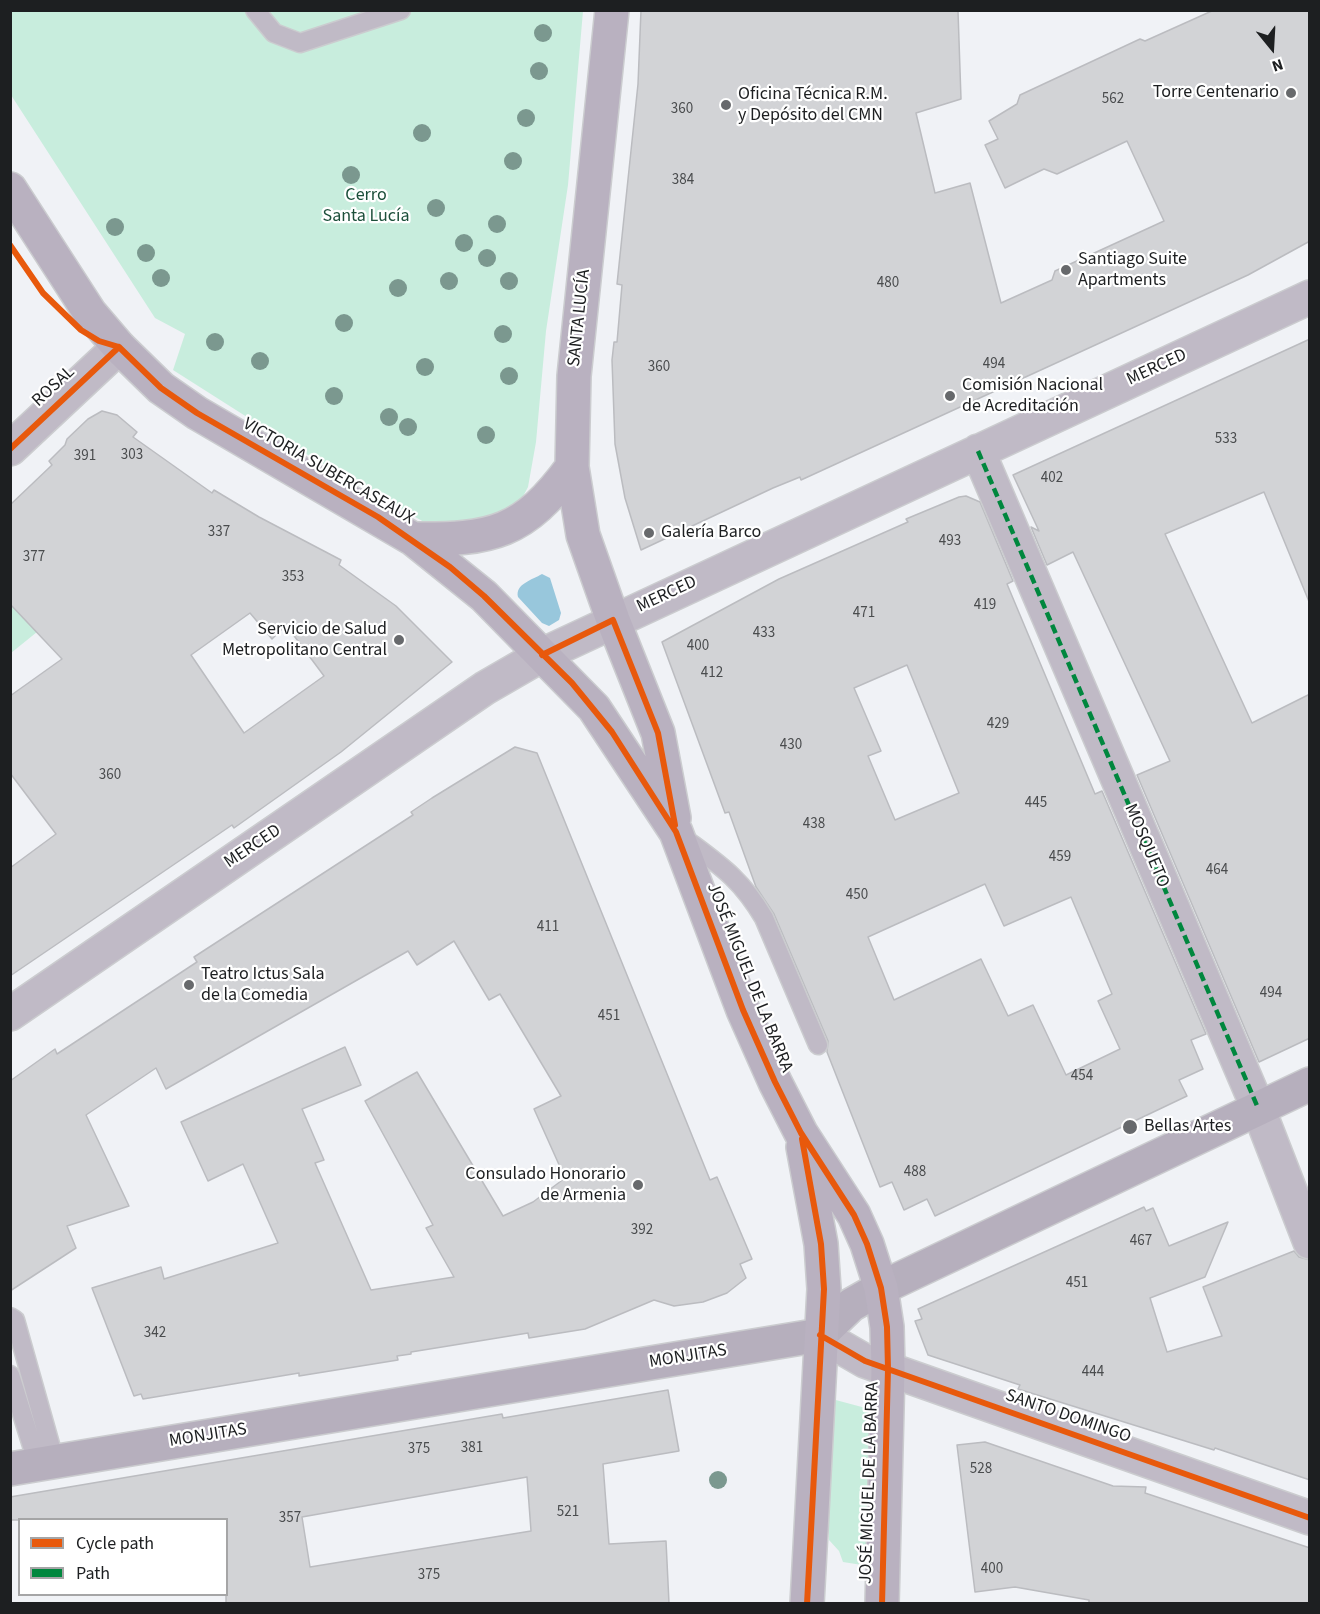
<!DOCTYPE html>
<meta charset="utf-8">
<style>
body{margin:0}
#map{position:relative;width:1320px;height:1614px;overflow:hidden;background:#f0f2f6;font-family:"Source Sans 3",sans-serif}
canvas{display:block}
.frame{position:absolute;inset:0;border:12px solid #1d1f21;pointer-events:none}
.legend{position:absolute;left:18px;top:1518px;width:210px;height:78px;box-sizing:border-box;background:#fff;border:2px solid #a5a5a6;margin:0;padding:8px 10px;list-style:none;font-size:18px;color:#1d1f21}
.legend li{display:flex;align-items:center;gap:12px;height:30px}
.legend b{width:30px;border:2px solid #a5a5a6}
.north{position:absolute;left:1242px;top:18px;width:60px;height:60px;-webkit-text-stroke:4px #fff;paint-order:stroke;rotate:162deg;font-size:16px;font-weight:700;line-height:24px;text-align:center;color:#1d1f21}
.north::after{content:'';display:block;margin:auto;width:21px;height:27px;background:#1d1f21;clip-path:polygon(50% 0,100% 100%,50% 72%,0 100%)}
</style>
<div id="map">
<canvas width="1320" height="1614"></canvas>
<div class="frame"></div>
<ul class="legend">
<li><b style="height:8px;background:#e8590c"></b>Cycle path</li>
<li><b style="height:8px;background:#00873e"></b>Path</li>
</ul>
<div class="north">N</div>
</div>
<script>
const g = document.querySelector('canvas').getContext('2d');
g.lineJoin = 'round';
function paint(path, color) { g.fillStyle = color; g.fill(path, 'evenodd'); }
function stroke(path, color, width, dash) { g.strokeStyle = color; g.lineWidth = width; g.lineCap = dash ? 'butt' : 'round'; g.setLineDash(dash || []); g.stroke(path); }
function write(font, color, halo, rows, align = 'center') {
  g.font = font + ' "Source Sans 3",sans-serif'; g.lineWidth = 4.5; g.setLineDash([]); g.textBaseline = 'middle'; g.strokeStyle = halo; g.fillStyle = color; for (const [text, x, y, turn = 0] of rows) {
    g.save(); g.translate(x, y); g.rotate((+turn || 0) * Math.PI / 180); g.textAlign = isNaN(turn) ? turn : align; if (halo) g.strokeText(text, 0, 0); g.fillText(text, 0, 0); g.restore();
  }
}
const green = new Path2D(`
 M11,11h572l-15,174 -22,146 -10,111 -8,45 -10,19 -17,17 -65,6 -145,-84 -118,-75 12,-36 -30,-16 -144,-223z
 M11,604l26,28 -26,21z
 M832,1399l41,11 -5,148 -6,7 -19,-3 -4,-11 -10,-11 -2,-134z`);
const water = new Path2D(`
 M542,574l8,4 11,35 -2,7 -10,6 -7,-3 -24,-26c-3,-13 14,-17 24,-23z`);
const building = new Path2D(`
 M641,10l317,1 3,88 -45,14 19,80 35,-10 31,120 51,-23 3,-9 109,-50 -37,-80 -70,33 -13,-5 -39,19 -20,-43 13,-6 -9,-18 28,-17 3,-9 120,-56 5,2 69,-31h96v231l-62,34 -447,205 -1,-3 -27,11 -132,62 -16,-52 -10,-54 -3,-84 2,-18h3l5,-57 -5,-1 21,-200z
 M1310,339v265l-46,-112 -99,42 87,189 58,-29v344l-51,24 -122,-287 33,-14 -97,-209 -26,13 -16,-38 8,4 -26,-56z
 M102,411l15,4 20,17 -4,5 79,56 2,-3 45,27 82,43 -2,5 57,41 56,56 -111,90 -107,76 -2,-3 -222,151v-108l46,-34 -46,-61v-77l52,-37 -52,-55v-99l42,-40 -3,-4 16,-16 2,-6 21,-20zM250,613l22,26 14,-14 38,51 -80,57 -53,-78z
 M966,496l14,6 33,79 -6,3 67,160 21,50 7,-3 104,243 -15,6 12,29 -24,11 8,16 -252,120 -8,-17 -23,11 -12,-28 -12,5 -53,-135 1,-11 -54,-127 -18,-27 -27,-75 -4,1 -63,-171 117,-63 129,-57 -2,-3 53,-22zM907,665l52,128 -64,27 -27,-64 13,-5 -27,-63zM985,884l19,42 67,-29 41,97 -14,7 22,48 -54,26 -33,-70 -25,11 -27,-57 -87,41 -26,-63z
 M515,747l22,6 173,427 7,-3 35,82 -12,5 6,14 -19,15 -24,9 -29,4 -20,-6 -69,29 -56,9 -1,-5 -86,14 -31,5v2l-14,2 1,4 -99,16v-3l-156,26 -2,-5 -7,2 -42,-108 69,-21 3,12 114,-36 -35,-79 -35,17 -27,-59 164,-75 16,38 -59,24 22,51 -9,3 56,127 83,-13 -28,-49 7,-3 -68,-124 52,-29 86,144 30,-14 32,-24 -31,-69 27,-13 -61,-102 -11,6 -35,-59 -37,24 -9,-14 -242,138 -10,-21 -70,47 43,91 -62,20 9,22 -66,43v-210l45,-32 2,5 140,-92 -3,-5 219,-142 -2,-3 21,-14z
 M1144,1207l2,4 7,-3 16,38 59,-24 -23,55 -55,21 17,54 55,-16 -19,-49 91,-36 5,6 11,3v220l-95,-32 -1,2 -196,-61 2,-4 -92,-30 -13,-34 7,-2 -4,-10z
 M668,1390l11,61 -76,13 6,80 57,-3 3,62 -443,1v-84h-216v-23l492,-83 1,4zM527,1477l4,54 -221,36 -8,-50z
 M985,1442l128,44 33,1 -1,6 165,55v56h-221v-4l-74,-13 -40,5 -18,-147z`);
const service = new Path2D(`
 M255,10l19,23 26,10 101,-33
 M681,836c37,28 59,41 83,82l54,127
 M10,1317l5,3 40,142
 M10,1375l28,90`);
const minor = new Path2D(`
 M10,449l109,-102
 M978,451l280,657 52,134
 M542,655l768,-358
 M820,1335l45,26 445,157`);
const tertiary = new Path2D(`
 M10,1014l475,-326 57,-33`);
const secondary = new Path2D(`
 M10,1469l810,-134 31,-30 30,-17 429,-204`);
const primary = new Path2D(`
 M612,10l-38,366 -2,91 11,68 30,85 45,113 16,85
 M10,189l80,124 29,34 42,41 36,25 216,126 71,57 110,112 82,124 67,178 32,72 26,51 53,82 13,29 14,44 6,39 1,42 -6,235
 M413,539c79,1 111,-6 159,-72
 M803,1147l18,97 3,45 -17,315`);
const quiet = new Path2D(`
 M978,451l280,657`);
const cycleway = new Path2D(`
 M10,245l33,48 38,37 18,11 20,6 42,41 36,25 181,104 72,50 34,29 88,87 40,49 64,100 67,178 32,72 26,51 53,82 13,29 14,44 6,39 1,42 -6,235
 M10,449l109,-102
 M542,655l71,-35 45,113 17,92
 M802,1139l19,105 3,45 -17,315
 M820,1335l45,26 445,157`);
const trees = [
 [543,33],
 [539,71],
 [526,118],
 [422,133],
 [513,161],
 [351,175],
 [436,208],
 [497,224],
 [115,227],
 [464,243],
 [146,253],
 [487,258],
 [161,278],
 [449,281],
 [509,281],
 [398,288],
 [344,323],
 [503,334],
 [215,342],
 [260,361],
 [425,367],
 [509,376],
 [334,396],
 [389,417],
 [408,427],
 [486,435],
 [718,1480]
];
const markers = [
 [1291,93,6,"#67696c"],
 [726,105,6,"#67696c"],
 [1066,270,6,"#67696c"],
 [950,396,6,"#67696c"],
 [649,533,6,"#67696c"],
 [399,640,6,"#67696c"],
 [189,985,6,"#67696c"],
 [1130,1127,8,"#67696c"],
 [638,1185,6,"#67696c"]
];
const numberNames = [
 ["562",1113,100],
 ["360",682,110],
 ["384",683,181],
 ["480",888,284],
 ["494",994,365],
 ["360",659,368],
 ["533",1226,440],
 ["303",132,456],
 ["391",85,457],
 ["402",1052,479],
 ["337",219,533],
 ["493",950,542],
 ["377",34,558],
 ["353",293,578],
 ["419",985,606],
 ["471",864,614],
 ["433",764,634],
 ["400",698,647],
 ["412",712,674],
 ["429",998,725],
 ["430",791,746],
 ["360",110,776],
 ["445",1036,804],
 ["438",814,825],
 ["459",1060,858],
 ["464",1217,871],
 ["450",857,896],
 ["411",548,928],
 ["494",1271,994],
 ["451",609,1017],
 ["454",1082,1077],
 ["488",915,1173],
 ["392",642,1231],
 ["467",1141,1242],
 ["451",1077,1284],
 ["342",155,1334],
 ["444",1093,1373],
 ["381",472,1449],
 ["375",419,1450],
 ["528",981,1470],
 ["521",568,1513],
 ["357",290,1519],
 ["400",992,1570],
 ["375",429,1576]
];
const poiNames = [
 ["Torre Centenario",1279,93,"right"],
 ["Oficina Técnica R.M.",738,95],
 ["y Depósito del CMN",738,116],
 ["Santiago Suite",1078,260],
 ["Apartments",1078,281],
 ["Comisión Nacional",962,386],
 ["de Acreditación",962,407],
 ["Galería Barco",661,533],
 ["Servicio de Salud",387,630,"right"],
 ["Metropolitano Central",387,651,"right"],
 ["Teatro Ictus Sala",201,975],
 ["de la Comedia",201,996],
 ["Bellas Artes",1144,1127],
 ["Consulado Honorario",626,1175,"right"],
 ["de Armenia",626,1196,"right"]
];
const parkNames = [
 ["Cerro",366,196],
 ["Santa Lucía",366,217]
];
const streetNames = [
 ["SANTA LUCÍA",580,318,-84],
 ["MERCED",1157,368,-25],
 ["ROSAL",54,387,-43],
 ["VICTORIA SUBERCASEAUX",328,472,30],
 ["MERCED",667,595,-25],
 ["MOSQUETO",1146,846,67],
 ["MERCED",253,847,-34],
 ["JOSÉ MIGUEL DE LA BARRA",749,978,68],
 ["MONJITAS",688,1357,-9],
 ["SANTO DOMINGO",1068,1417,19],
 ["MONJITAS",208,1436,-9],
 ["JOSÉ MIGUEL DE LA BARRA",870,1483,-88]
];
paint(green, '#c8eddd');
paint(water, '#98c7dc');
paint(building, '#d2d3d6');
stroke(building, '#bbbcc0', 1.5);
stroke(service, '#cbcccf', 21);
stroke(minor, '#cbcccf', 36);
stroke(tertiary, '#cbcccf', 36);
stroke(secondary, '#cbcccf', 36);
stroke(primary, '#cbcccf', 36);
stroke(service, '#c0bac6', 18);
stroke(minor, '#c0bac6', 33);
stroke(tertiary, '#c0bac6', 33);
stroke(secondary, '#b6afbd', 33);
stroke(primary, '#b9b1c0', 33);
stroke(quiet, '#00873e', 4.5, [9, 4.5]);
stroke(cycleway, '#e8590c', 6);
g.fillStyle = '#7b988f';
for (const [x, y] of trees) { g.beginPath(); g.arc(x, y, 9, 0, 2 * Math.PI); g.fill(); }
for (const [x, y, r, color] of markers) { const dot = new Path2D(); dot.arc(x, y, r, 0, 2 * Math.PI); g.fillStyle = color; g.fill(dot); stroke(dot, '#fff', 2); }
write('15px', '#4a4c4e', null, numberNames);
write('18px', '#1d1f21', '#fff', poiNames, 'left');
write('18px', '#1c4f3a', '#fff', parkNames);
write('18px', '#1d1f21', '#fff', streetNames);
</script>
